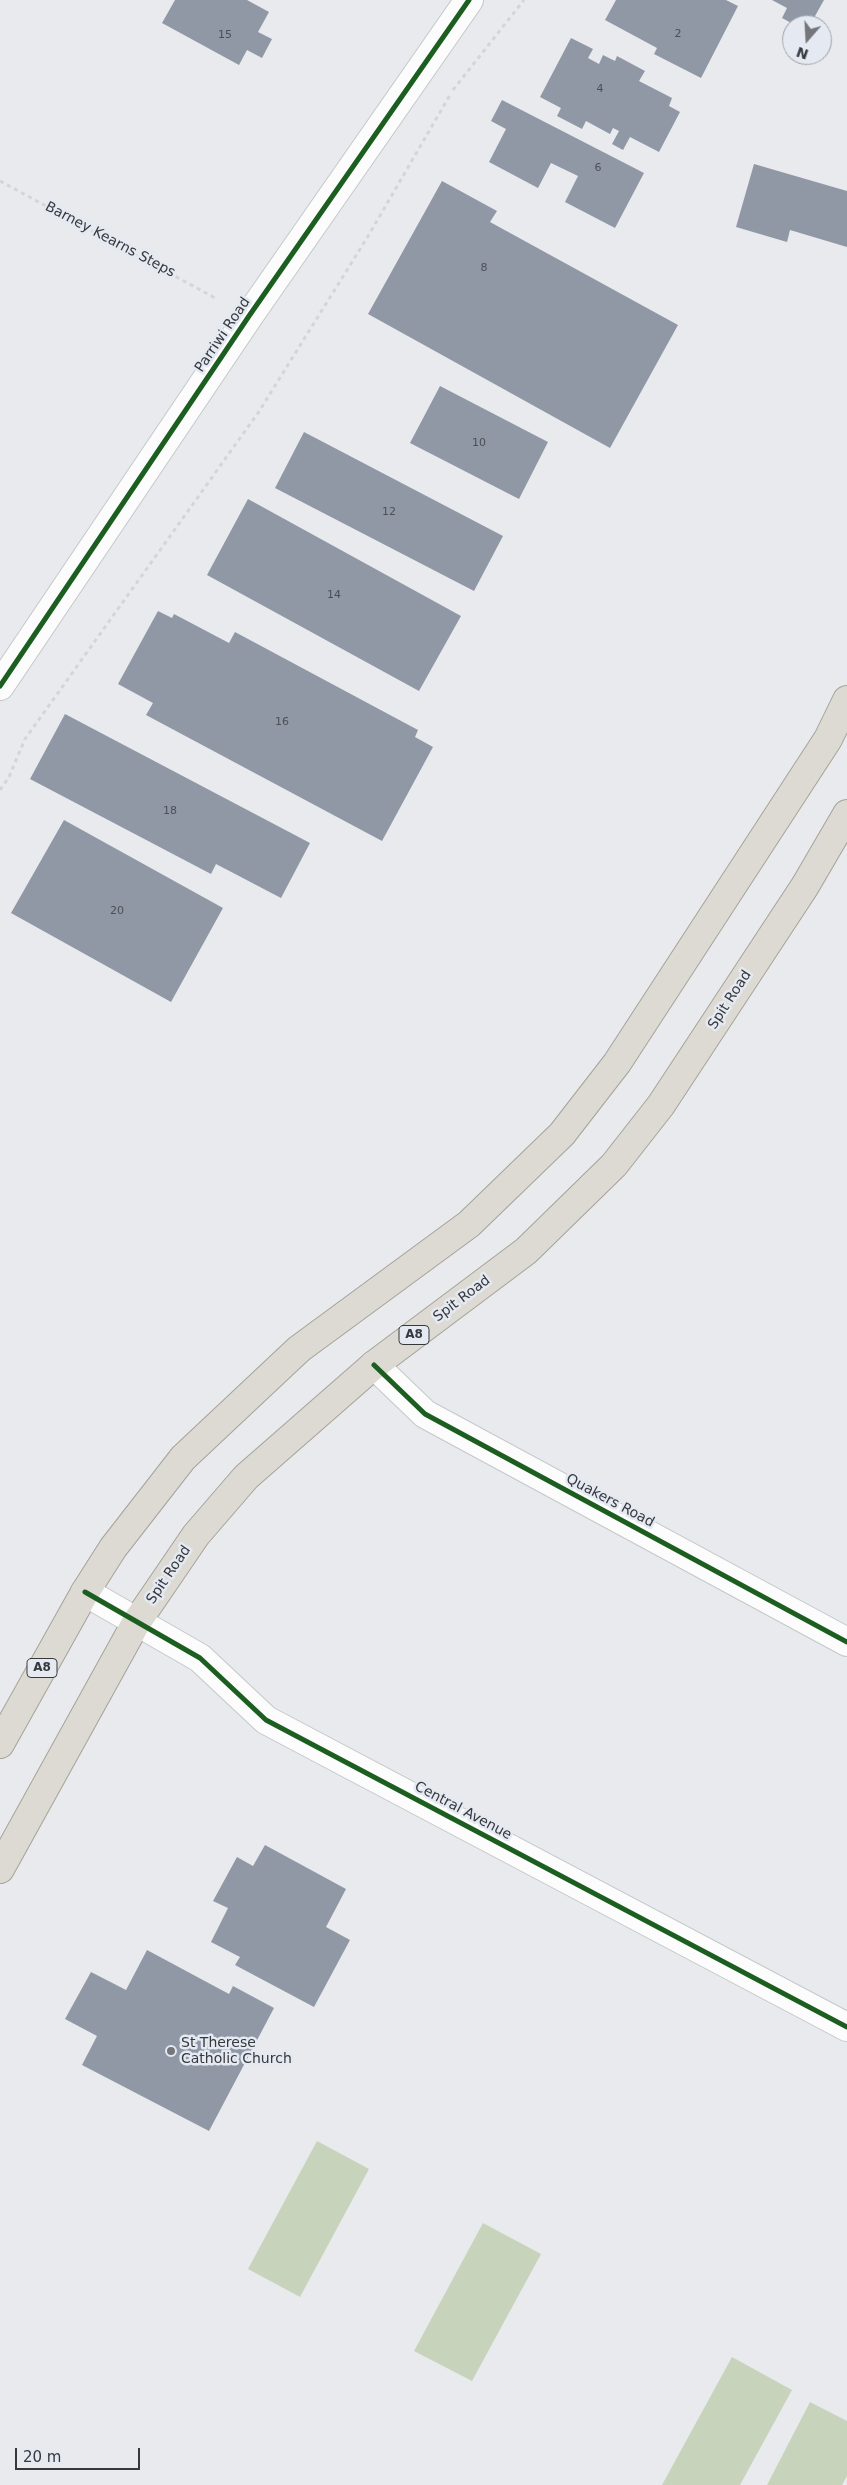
<!DOCTYPE html>
<style>
body{margin:0}
#map{position:relative;width:847px;height:2485px;overflow:hidden;background:#e8eaee;font-family:"DejaVu Sans",sans-serif}
canvas{display:block}
.north{position:absolute;left:782px;top:15px;width:50px;height:50px;box-sizing:border-box;background:#e4e9f2;border:1px solid #9ea2a9;border-radius:50%;rotate:199deg;font-size:14px;font-weight:700;line-height:20px;text-align:center;color:#36383c}
.north::after{content:'';display:block;margin:auto;width:18px;height:22px;background:#74767a;clip-path:polygon(50% 0,100% 100%,50% 72%,0 100%)}
.scale{position:absolute;left:15px;top:2448px;width:125px;height:22px;box-sizing:border-box;border:2px solid #36383c;border-top:0;padding-left:6px;font-size:15px;line-height:18px;white-space:nowrap;color:#36383c;-webkit-text-stroke:4px #e4e9f2;paint-order:stroke}
</style>
<div id="map">
<canvas width="847" height="2485"></canvas>
<div class="north">N</div>
<div class="scale">20 m</div>
</div>
<script>
const g = document.querySelector('canvas').getContext('2d');
g.lineJoin = 'round';
function paint(path, color) { g.fillStyle = color; g.fill(path, 'evenodd'); }
function stroke(path, color, width, dash) { g.strokeStyle = color; g.lineWidth = width; g.lineCap = dash ? 'butt' : 'round'; g.setLineDash(dash || []); g.stroke(path); }
function write(font, color, halo, rows, align = 'center') {
  g.font = font + ' "DejaVu Sans",sans-serif'; g.lineWidth = 5; g.setLineDash([]); g.textBaseline = 'middle'; g.strokeStyle = halo; g.fillStyle = color; for (const [text, x, y, turn = 0] of rows) {
    g.save(); g.translate(x, y); g.rotate((+turn || 0) * Math.PI / 180); g.textAlign = isNaN(turn) ? turn : align; if (halo) g.strokeText(text, 0, 0); g.fillText(text, 0, 0); g.restore();
  }
}
const green = new Path2D(`
 M317,2141l52,28 -69,128 -52,-28z
 M483,2223l58,31 -69,127 -58,-30z
 M732,2357l60,33 -52,95h-78z
 M810,2402l37,19v55l-5,9h-75z`);
const building = new Path2D(`
 M175,0h72l22,12 -11,20 14,7 -10,19 -15,-8 -8,15 -77,-42z
 M616,0h110l12,6 -37,72 -47,-24 3,-6 -52,-28z
 M772,0h52l-14,25h-15l-13,-7 5,-10z
 M571,38l22,11 -5,9 11,6 4,-9 12,6 2,-5 28,15 -6,10 33,17 -3,8 11,6 -21,40 -29,-15 -7,13 -11,-6 7,-13 -6,-3 -3,6 -24,-13 -4,8 -25,-13 4,-8 -21,-11z
 M502,100l142,73 -29,55 -50,-26 13,-26 -27,-13 -13,25 -49,-26 17,-33 -15,-8z
 M754,164l93,27v56l-57,-17 -3,12 -51,-15z
 M442,181l55,30 -7,11 188,103 -68,123 -242,-134z
 M440,386l108,56 -29,57 -109,-56z
 M304,432l199,104 -29,55 -199,-103z
 M248,499l213,117 -42,75 -212,-116z
 M158,611l14,7 2,-4 55,29 6,-11 183,98 -3,7 18,10 -51,94 -236,-126 7,-12 -35,-19z
 M65,714l245,129 -29,55 -65,-34 -5,10 -181,-95z
 M64,820l159,88 -52,94 -160,-89z
 M265,1845l81,44 -20,38 24,13 -36,67 -79,-42 5,-8 -29,-15 17,-34 -15,-7 24,-44 16,9z
 M147,1950l82,44 4,-8 41,22 -65,123 -127,-66 15,-29 -32,-17 26,-47 35,18z`);
const path = new Path2D(`
 M453,90l71,-90
 M0,181l217,118
 M0,790l9,-13 16,-38 233,-326 109,-175 83,-143`);
const minor = new Path2D(`
 M0,686l249,-370 220,-316
 M374,1365l51,49 422,228
 M85,1592l115,66 66,62 581,307`);
const trunk = new Path2D(`
 M0,1744l85,-152 28,-44 70,-90 116,-109 170,-125 93,-90 55,-71 211,-324 19,-39
 M0,1869l136,-246 60,-88 50,-58 128,-112 152,-114 88,-86 47,-60 144,-219 42,-72`);
const cycleway = new Path2D(`
 M0,686l249,-370 220,-316
 M374,1365l51,49 422,228
 M85,1592l115,66 66,62 581,307`);
const markers = [
 [171,2051,5,"#74767a"]
];
const numberNames = [
 ["2",678,34],
 ["15",225,35],
 ["4",600,89],
 ["6",598,168],
 ["8",484,268],
 ["10",479,443],
 ["12",389,512],
 ["14",334,595],
 ["16",282,722],
 ["18",170,811],
 ["20",117,911]
];
const shields = [
 [414,1335,30],
 [42,1668,30]
];
const shieldNames = [
 ["A8",414,1335],
 ["A8",42,1668]
];
const streetNames = [
 ["Barney Kearns Steps",110,240,28],
 ["Parriwi Road",223,335,-56],
 ["Spit Road",730,1000,-57],
 ["Spit Road",462,1299,-37],
 ["Quakers Road",610,1501,28],
 ["Spit Road",169,1575,-56],
 ["Central Avenue",463,1811,28]
];
const poiNames = [
 ["St Therese",181,2043],
 ["Catholic Church",181,2059]
];
paint(green, '#c7d4bb');
paint(building, '#9098a6');
stroke(minor, '#c6c7cb', 30);
stroke(trunk, '#a5a299', 30);
stroke(path, '#d4d5d6', 3, [4, 4]);
stroke(minor, '#fcfcfc', 28);
stroke(trunk, '#dcdad2', 28);
stroke(cycleway, '#1b5e20', 5);
for (const [x, y, r, color] of markers) { const dot = new Path2D(); dot.arc(x, y, r, 0, 2 * Math.PI); g.fillStyle = color; g.fill(dot); stroke(dot, '#e4e9f2', 2); }
write('11px', '#4c5056', null, numberNames);
for (const [x, y, w] of shields) { const box = new Path2D(); box.roundRect(x - w / 2, y - 9.5, w, 19, 4); g.fillStyle = '#e4e9f2'; g.fill(box); stroke(box, '#36383c', 1); }
write('bold 12px', '#36383c', null, shieldNames);
write('14px', '#36383c', '#e4e9f2', streetNames);
write('14px', '#36383c', '#e4e9f2', poiNames, 'left');
</script>
